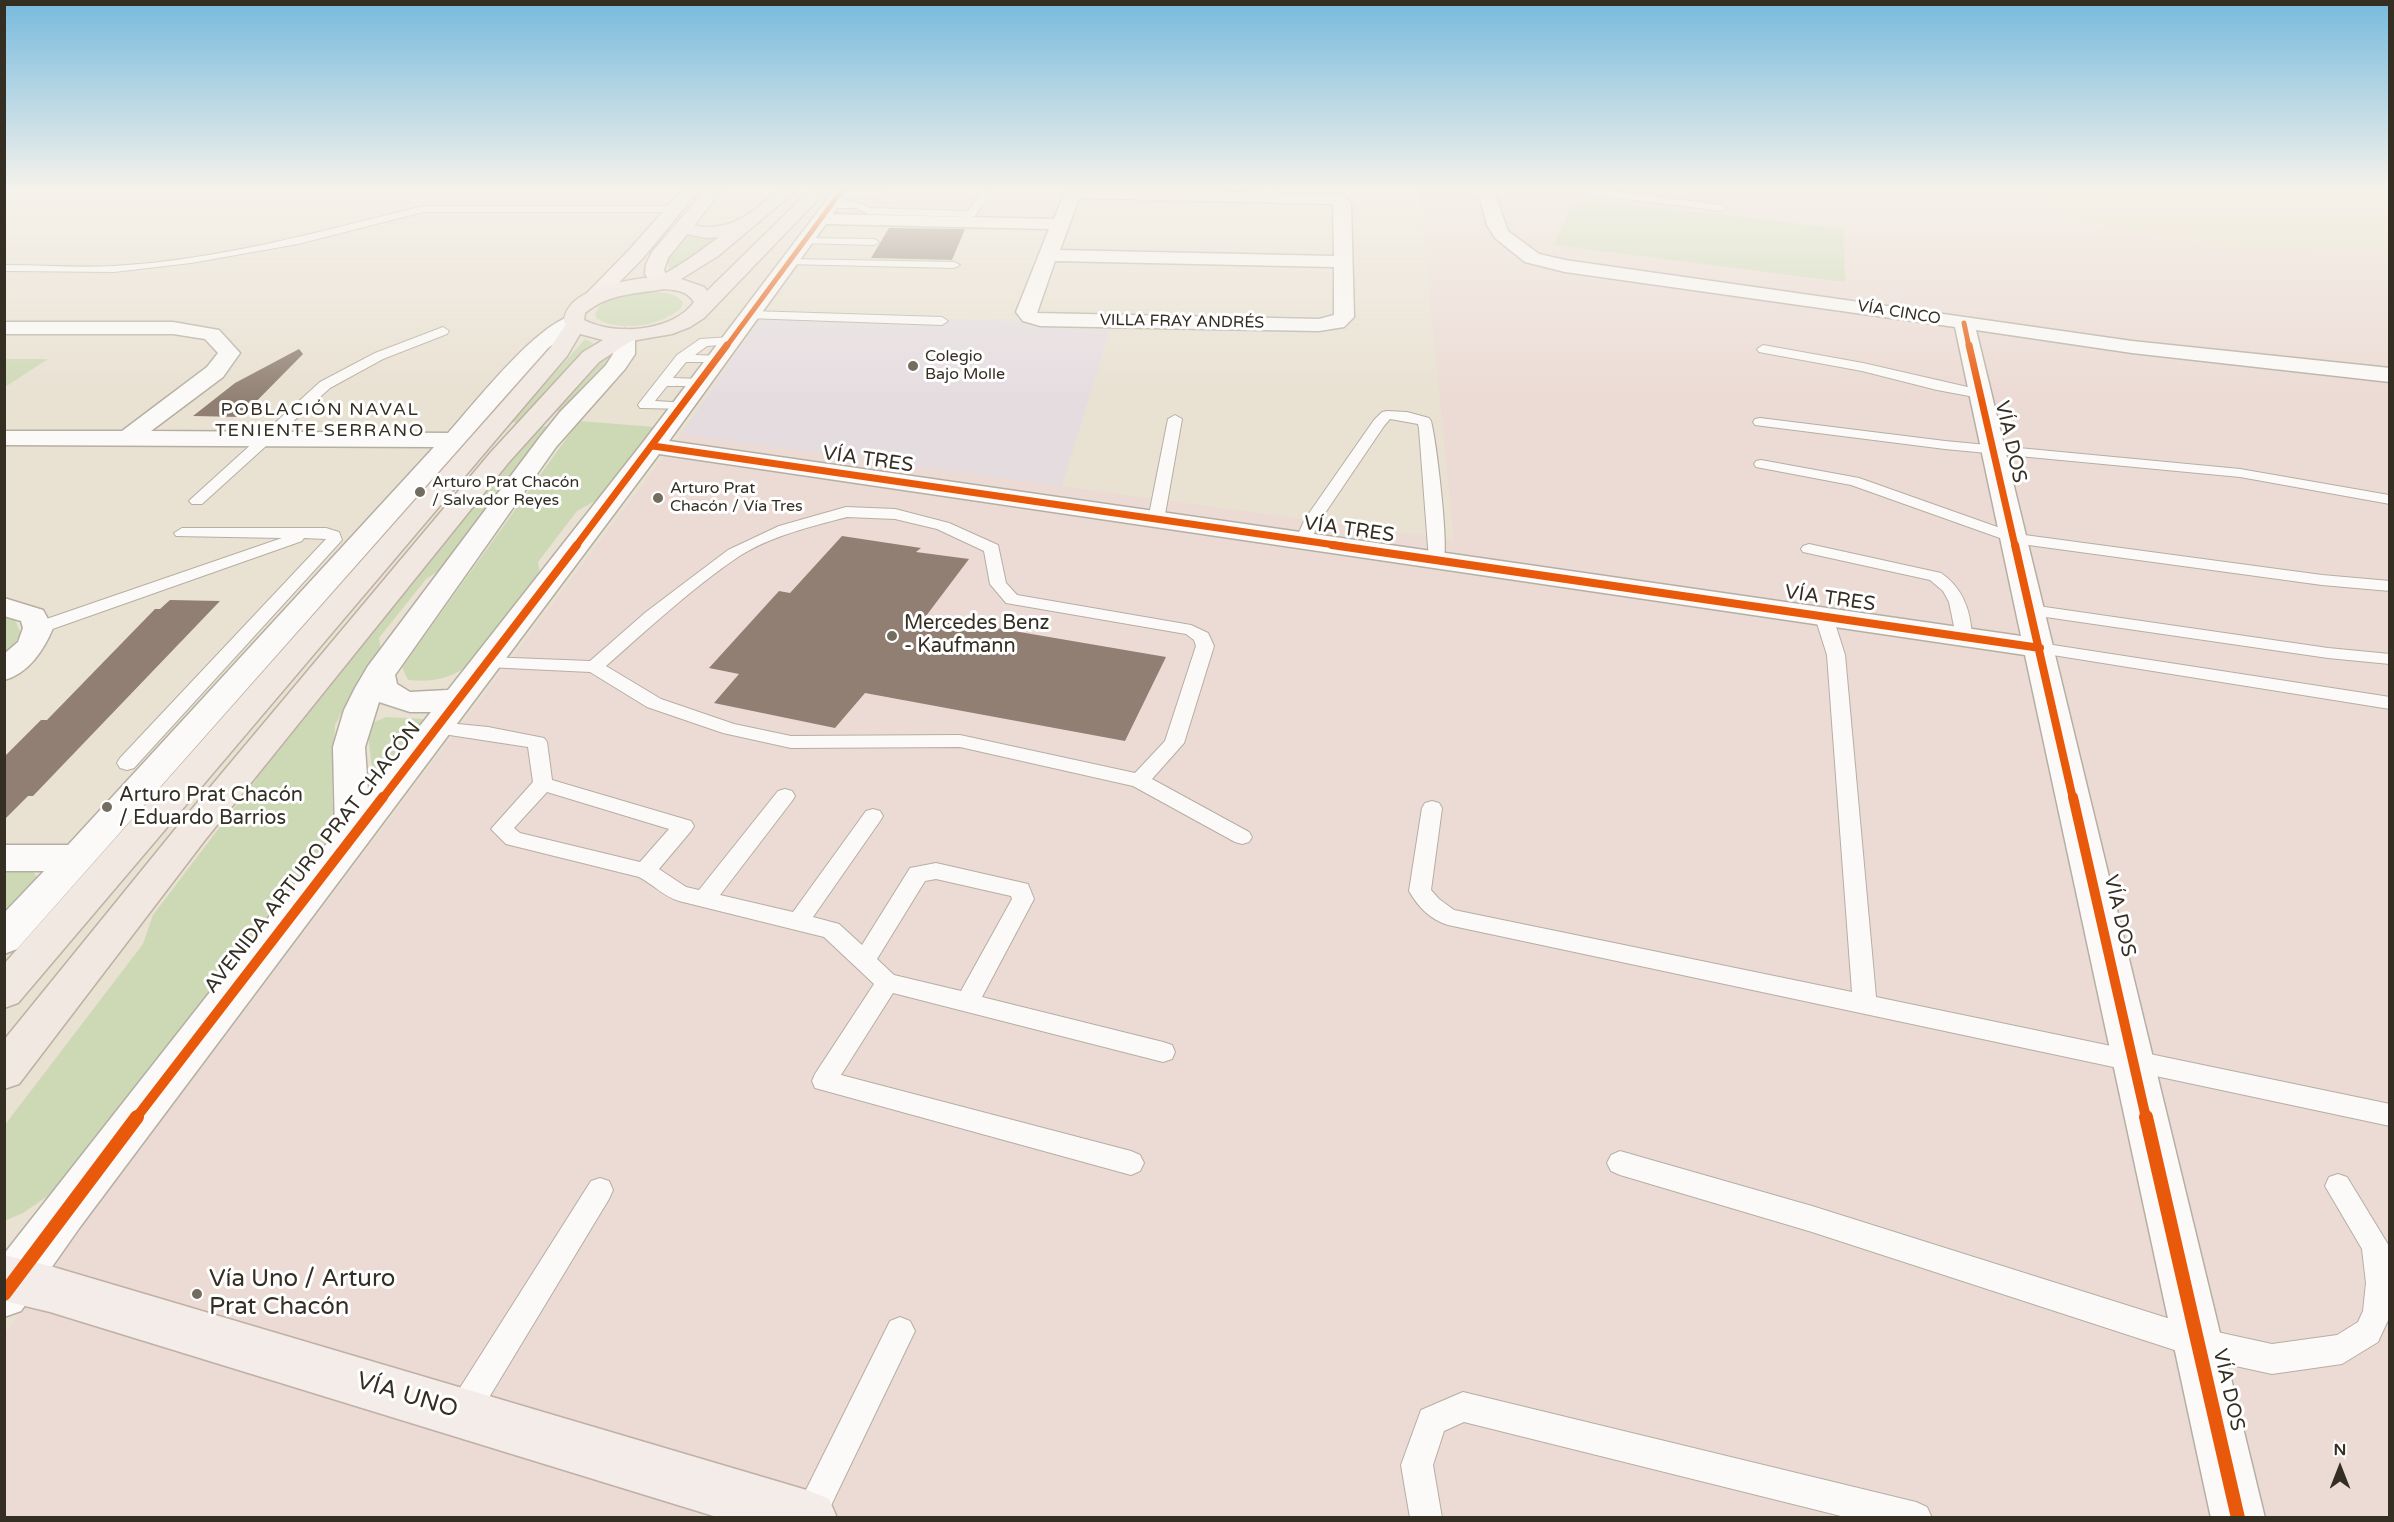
<!DOCTYPE html>
<meta charset="utf-8">
<style>
body{margin:0}
#map{position:relative;width:2394px;height:1522px;overflow:hidden;background:#e9e1d2;font-family:"Varela Round",sans-serif}
canvas{display:block}
.frame{position:absolute;inset:0;border:6px solid #342e23;pointer-events:none}
.north{position:absolute;left:2310px;top:1438px;width:60px;height:60px;-webkit-text-stroke:4px #fff;paint-order:stroke;rotate:0deg;font-size:16px;font-weight:700;line-height:24px;text-align:center;color:#342e23}
.north::after{content:'';display:block;margin:auto;width:21px;height:27px;background:#342e23;clip-path:polygon(50% 0,100% 100%,50% 72%,0 100%)}
</style>
<div id="map">
<canvas width="2394" height="1522"></canvas>
<div class="frame"></div>
<div class="north">N</div>
</div>
<script>
const g = document.querySelector('canvas').getContext('2d');
g.lineJoin = 'round';
function paint(path, color) { g.fillStyle = color; g.fill(path, 'evenodd'); }
function stroke(path, color, width, dash) { g.strokeStyle = color; g.lineWidth = width; g.lineCap = dash ? 'butt' : 'round'; g.setLineDash(dash || []); g.stroke(path); }
function write(font, color, halo, rows, align = 'center') {
  g.font = font + ' "Varela Round",sans-serif'; g.lineWidth = 6; g.setLineDash([]); g.textBaseline = 'middle'; g.strokeStyle = halo; g.fillStyle = color; for (const [text, x, y, turn = 0] of rows) {
    g.save(); g.translate(x, y); g.rotate((+turn || 0) * Math.PI / 180); g.textAlign = isNaN(turn) ? turn : align; if (halo) g.strokeText(text, 0, 0); g.fillText(text, 0, 0); g.restore();
  }
}
const industrial = new Path2D(`
 M1419,189h601l26,26 187,32 156,2v1268l-2384,1v-184l59,-84 617,-816 773,106z`);
const education = new Path2D(`
 M763,314l261,7 3,6 83,3 -48,156 -381,-52z`);
const green = new Path2D(`
 M1575,198l269,31 1,53 -291,-37z
 M687,236l14,2 19,-2 -50,35 -3,-9z
 M645,292c13,0 29,-1 38,10l-2,6c-19,18 -62,25 -85,10l-1,-5c9,-17 33,-19 50,-21z
 M585,339l8,4 -74,79 -9,1z
 M604,352h7l1,9 -52,50h-11z
 M5,359h43l-43,28z
 M579,421l76,6 -58,73 -20,11 -39,51 2,12 -74,93c-20,13 -35,15 -58,13l-6,-13z
 M548,426l-106,143 -16,10 -47,59 2,14 -24,31 -22,42 -3,62 2,46 -8,14 -274,346 -29,20 -19,8v-95l139,-182 10,-29 114,-150 271,-338z
 M4,617l11,3 6,14 -17,24z
 M386,717l39,2 -44,58h-8l-6,-52z
 M8,871h25l5,8 -23,26 -10,4v-34z`);
const sand = new Path2D(`
 M2020,189h369v60l-156,-2 -187,-32z`);
const building = new Path2D(`
 M889,228l76,1 -13,31 -81,-2z
 M299,349l4,5 -62,63 -48,-1 42,-33z
 M842,536l79,12 -5,4 53,7 -43,57 240,41 -41,84 -260,-48 -30,35 -121,-25 25,-29 -30,-6 70,-77 11,2z
 M170,600l50,1 -187,195h-5l-24,24 1,-64 36,-36h6l108,-111h5z`);
const service = new Path2D(`
 M875,189h10l-11,9h-31l-5,-3 5,-3h28z
 M982,189h10l-17,27 -4,1 -103,-3 -12,-6h-24l-5,-3c11,-8 32,-4 43,3l98,3z
 M1568,189h26l127,16 5,3 -5,3 -148,-19z
 M423,206h251l5,3 -5,3h-251l-125,32 -107,19 -77,9 -110,-1v-6c37,0 74,3 110,1 105,-6 208,-35 309,-60z
 M805,238l69,1 5,3 -5,3 -73,-2 -1,-2z
 M790,259l164,3 6,3 -6,3 -168,-4v-4z
 M751,311l191,6 6,4 -6,4 -195,-7v-6z
 M443,327l6,4 -2,3 -64,25 -53,29 -128,116h-10l-3,-3 3,-3 128,-116 55,-29z
 M731,337l4,1 2,3 -2,3 -28,2 -12,9 28,1 1,3 -1,3h-37l-13,16 27,1 7,4 -2,3h-38l-12,15 33,2 2,3 -2,3 -48,-1 -2,-3 2,-3 37,-47 23,-16z
 M1763,345l100,18 122,28 2,3 -7,4 -43,-8 -75,-19 -103,-19 -2,-3z
 M1387,411l20,1 22,6 2,3c5,18 19,131 12,142l-6,2 -8,-5 -10,-131 -1,-5 -28,-5 -6,7 -63,93 -12,25 -6,2 -8,-5 10,-22 69,-99 8,-8z
 M1175,415l7,4 -18,101 -8,5 -8,-5 20,-101z
 M1760,418l185,23 295,28 149,26 1,9 -150,-27 -295,-28 -190,-24 -2,-3 2,-3z
 M1761,460l98,18 158,56 305,41 68,6v10l-68,-6 -308,-42 -163,-58 -95,-18 -2,-3 2,-3z
 M846,507l49,2 54,14 49,22 8,38 11,12 174,30 17,8 6,13 -30,97 -32,36 97,53 3,5 -3,5 -7,2 -7,-2 -102,-56 -173,-39 -169,1 -68,-15 -76,-26 -57,-35 -103,-5 -6,-1 -3,-4 3,-4 6,-1 103,4 56,-49 82,-62 51,-24zM847,517l48,2 42,10 47,22 6,33 16,19 180,31 8,6 2,6 -31,95 -30,32 -175,-38 -169,1 -57,-12 -73,-25 -55,-33c42,-37 85,-77 132,-109 32,-21 72,-30 109,-40z
 M182,528h144l13,4 3,8 -208,228 -7,2 -7,-2 -3,-5 3,-5 206,-219 -22,-1 -2,3 -258,91h-12l-3,-4 3,-4 250,-86 -106,-2 -2,-3z
 M1809,544l132,29c22,15 30,38 31,64l-3,4h-12l-8,-39 -6,-11 -13,-11 -127,-28 -2,-3 2,-3z
 M2031,605l297,43 62,6v10l-62,-6 -303,-44 -2,-4 2,-4z
 M1824,612l6,1 3,4 12,38 31,342 514,107v22l-942,-201c-17,-5 -30,-18 -39,-34l13,-83 3,-5 7,-2 7,2 3,5 -11,82 8,9 15,11 398,82 -25,-337 -12,-38 3,-4z
 M2040,643l350,54v12l-356,-57 -3,-4 3,-4z
 M437,722l51,5 56,11 3,4 5,38 139,41 3,5 -3,5 -32,38 27,18 13,3 79,-99 7,-2 7,2 3,5 -3,5 -72,94 73,17 73,-101 7,-2 7,2 3,5 -3,5 -67,96 26,7 23,21 48,-77 26,-5 92,21 6,15 -52,98 181,45 9,3 3,7 -3,7 -9,3 -270,-69 -52,82 290,76 9,4 4,8 -4,8 -9,4 -316,-87 -3,-7 3,-7 59,-90 -50,-47 -145,-36c-15,-4 -26,-17 -40,-24l-133,-33 -15,-15 42,-47 -5,-35 -98,-15 -2,-4 2,-4zM547,792l122,37 -29,33 -120,-29 -6,-5zM936,879l75,17 1,3 -51,92 -67,-16 -17,-16 48,-78z
 M1620,1151l192,55 387,122 73,16 65,-9 21,-13 5,-11 3,-28 -4,-34 -37,-63 4,-9 9,-3 9,3 42,69 1,70 -12,26 -36,22 -70,10 -73,-16 -387,-126 -192,-57 -9,-4 -4,-8 4,-8z
 M600,1178l9,3 4,9 -4,9 -136,225 -11,4 -11,-4 -4,-11 4,-11 140,-221z
 M900,1317l10,4 5,10 -90,187h-33l98,-197z
 M1463,1392l453,110 11,5 5,11h-83l-385,-96 -20,9 -11,34 9,53h-32l-9,-53 20,-55z`);
const minor = new Path2D(`
 M835,189h16l-18,25 221,5 12,-30 271,5 6,1 8,8 3,114 -10,10 -25,4 -279,-5 -17,-5 -7,-9 33,-83 -223,-5 -157,217 1352,195 -66,-309 -390,-55 -40,-10 -30,-24 -8,-13 -10,-36h16l15,42 31,23 26,6 567,81 258,27v14l-258,-29 -156,-23 289,1188h-54l-186,-863 -1366,-201 -579,773 -59,84 -17,6v-63l331,-421 -2,-86 11,-37 11,-22 13,-22 172,-229 20,-25 46,-47 7,-11 2,-19 3,-4 7,-2 7,2 3,4v19l-10,15 -69,78 -161,228 2,9 13,8 38,-2 196,-249zM1079,198l254,6 1,52 -274,-6zM1055,261l279,6v48l-15,4 -282,-6zM379,702l31,10h21l-63,79 -3,-44z
 M574,315l7,2 3,4 -36,27 -531,601 -13,5v-41l40,-42h-40v-26h64l366,-398 -430,-2v-14h118l85,-64 11,-14 -13,-14 -32,-5h-169v-12h169l46,8 21,23 -17,24 -72,54 297,2c28,-31 88,-109 126,-118z
 M4,598l39,12 10,18c-9,22 -25,46 -49,52v-26l14,-12 5,-14 -2,-7 -17,-5z`);
const primary = new Path2D(`
 M683,189h17l-57,69 -42,43h-14l-3,-4 3,-4 42,-43z
 M706,189h17l-55,69 -4,12 6,14 -3,4h-14l-8,-14 1,-10 6,-12z
 M4,1255l46,11 760,225 19,8 8,19h-117l-670,-206 -46,-11z`);
const trunk = new Path2D(`
 M780,189h18l-80,67 -37,23 23,8 3,4 104,-102h17l-124,129 -14,9 -18,7 -41,7 -32,21 -90,100 -304,378 -186,244 -15,5v-49l177,-218 310,-370 92,-100 20,-12 -23,-6 -13,22 -62,73 -487,574 -14,5v-44l547,-617 15,-23 -2,-3c3,-31 54,-39 80,-43 4,0 9,1 13,-1 17,-6 47,-29 62,-40l-12,1 -30,-6 -3,-4 3,-4c11,-3 21,4 33,3 32,-2 46,-19 70,-38zM664,289c13,1 23,2 30,13 -21,30 -79,34 -110,18l1,-7c24,-20 51,-19 79,-24z`);
const cyclewayFar4 = new Path2D(`
 M1964,323l5,24
 M726,347l117,-158`);
const cyclewayFar3 = new Path2D(`
 M1969,345l46,201
 M653,446l689,100
 M576,546l151,-201`);
const cyclewayFar2 = new Path2D(`
 M1332,545l708,103
 M2015,545l58,254
 M382,799l195,-254`);
const cyclewayFar1 = new Path2D(`
 M2073,797l73,321
 M136,1118l247,-321`);
const cycleway = new Path2D(`
 M2146,1117l92,401
 M4,1294l133,-177`);
const markers = [
 [913,366,6,"#736d60"],
 [420,492,6,"#736d60"],
 [658,498,6,"#736d60"],
 [892,636,6,"#736d60"],
 [107,807,6,"#736d60"],
 [197,1294,6,"#736d60"]
];
const farStreetnames = [
 ["VÍA CINCO",1899,313,9],
 ["VILLA FRAY ANDRÉS",1182,322,1]
];
const farPoinames = [
 ["Colegio",925,357],
 ["Bajo Molle",925,375],
 ["Arturo Prat Chacón",432,483],
 ["/ Salvador Reyes",432,501],
 ["Arturo Prat",670,489],
 ["Chacón / Vía Tres",670,507]
];
const farNeighbourhoodnames = [
 ["POBLACIÓN NAVAL",320,410],
 ["TENIENTE SERRANO",320,431]
];
const streetNames = [
 ["VÍA DOS",2010,442,77],
 ["VÍA TRES",868,460,8],
 ["VÍA TRES",1349,530,8],
 ["VÍA TRES",1830,599,8],
 ["AVENIDA ARTURO PRAT CHACÓN",313,858,-52],
 ["VÍA DOS",2119,916,77],
 ["VÍA DOS",2228,1390,77]
];
const poiNames = [
 ["Mercedes Benz",904,624],
 ["- Kaufmann",904,647],
 ["Arturo Prat Chacón",119,796],
 ["/ Eduardo Barrios",119,819]
];
const nearPoinames = [
 ["Vía Uno / Arturo",209,1280],
 ["Prat Chacón",209,1308]
];
const nearStreetnames = [
 ["VÍA UNO",407,1396,17]
];
paint(industrial, '#ecdad4');
paint(education, '#e5dce0');
paint(green, '#cdd9b5');
paint(sand, '#e7dec3');
paint(building, '#907f72');
stroke(service, '#b5afa3', 2);
stroke(minor, '#b5afa3', 3);
stroke(primary, '#bfb0a5', 3);
stroke(trunk, '#bfb0a5', 3);
paint(service, '#fcfaf8');
paint(minor, '#fcfaf8');
paint(primary, '#f4ece8');
paint(trunk, '#f1e8e2');
stroke(cyclewayFar4, '#e8590c', 5);
stroke(cyclewayFar3, '#e8590c', 7);
stroke(cyclewayFar2, '#e8590c', 8);
stroke(cyclewayFar1, '#e8590c', 10);
stroke(cycleway, '#e8590c', 14);
const sky = g.createLinearGradient(0, 0, 0, 402);
sky.addColorStop(0, '#77badd');
sky.addColorStop(0.47, '#f5f2eb');
sky.addColorStop(1, '#f5f2eb00');
g.fillStyle = sky;
g.fillRect(0, 0, 2394, 402);
for (const [x, y, r, color] of markers) { const dot = new Path2D(); dot.arc(x, y, r, 0, 2 * Math.PI); g.fillStyle = color; g.fill(dot); stroke(dot, '#fff', 2); }
write('16px', '#342e23', '#fff', farStreetnames);
write('16px', '#342e23', '#fff', farPoinames, 'left');
g.letterSpacing = '1.5px';
write('18px', '#342e23', '#fff', farNeighbourhoodnames);
g.letterSpacing = '0px';
write('20px', '#342e23', '#fff', streetNames);
write('20px', '#342e23', '#fff', poiNames, 'left');
write('24px', '#342e23', '#fff', nearPoinames, 'left');
write('24px', '#342e23', '#fff', nearStreetnames);
</script>
